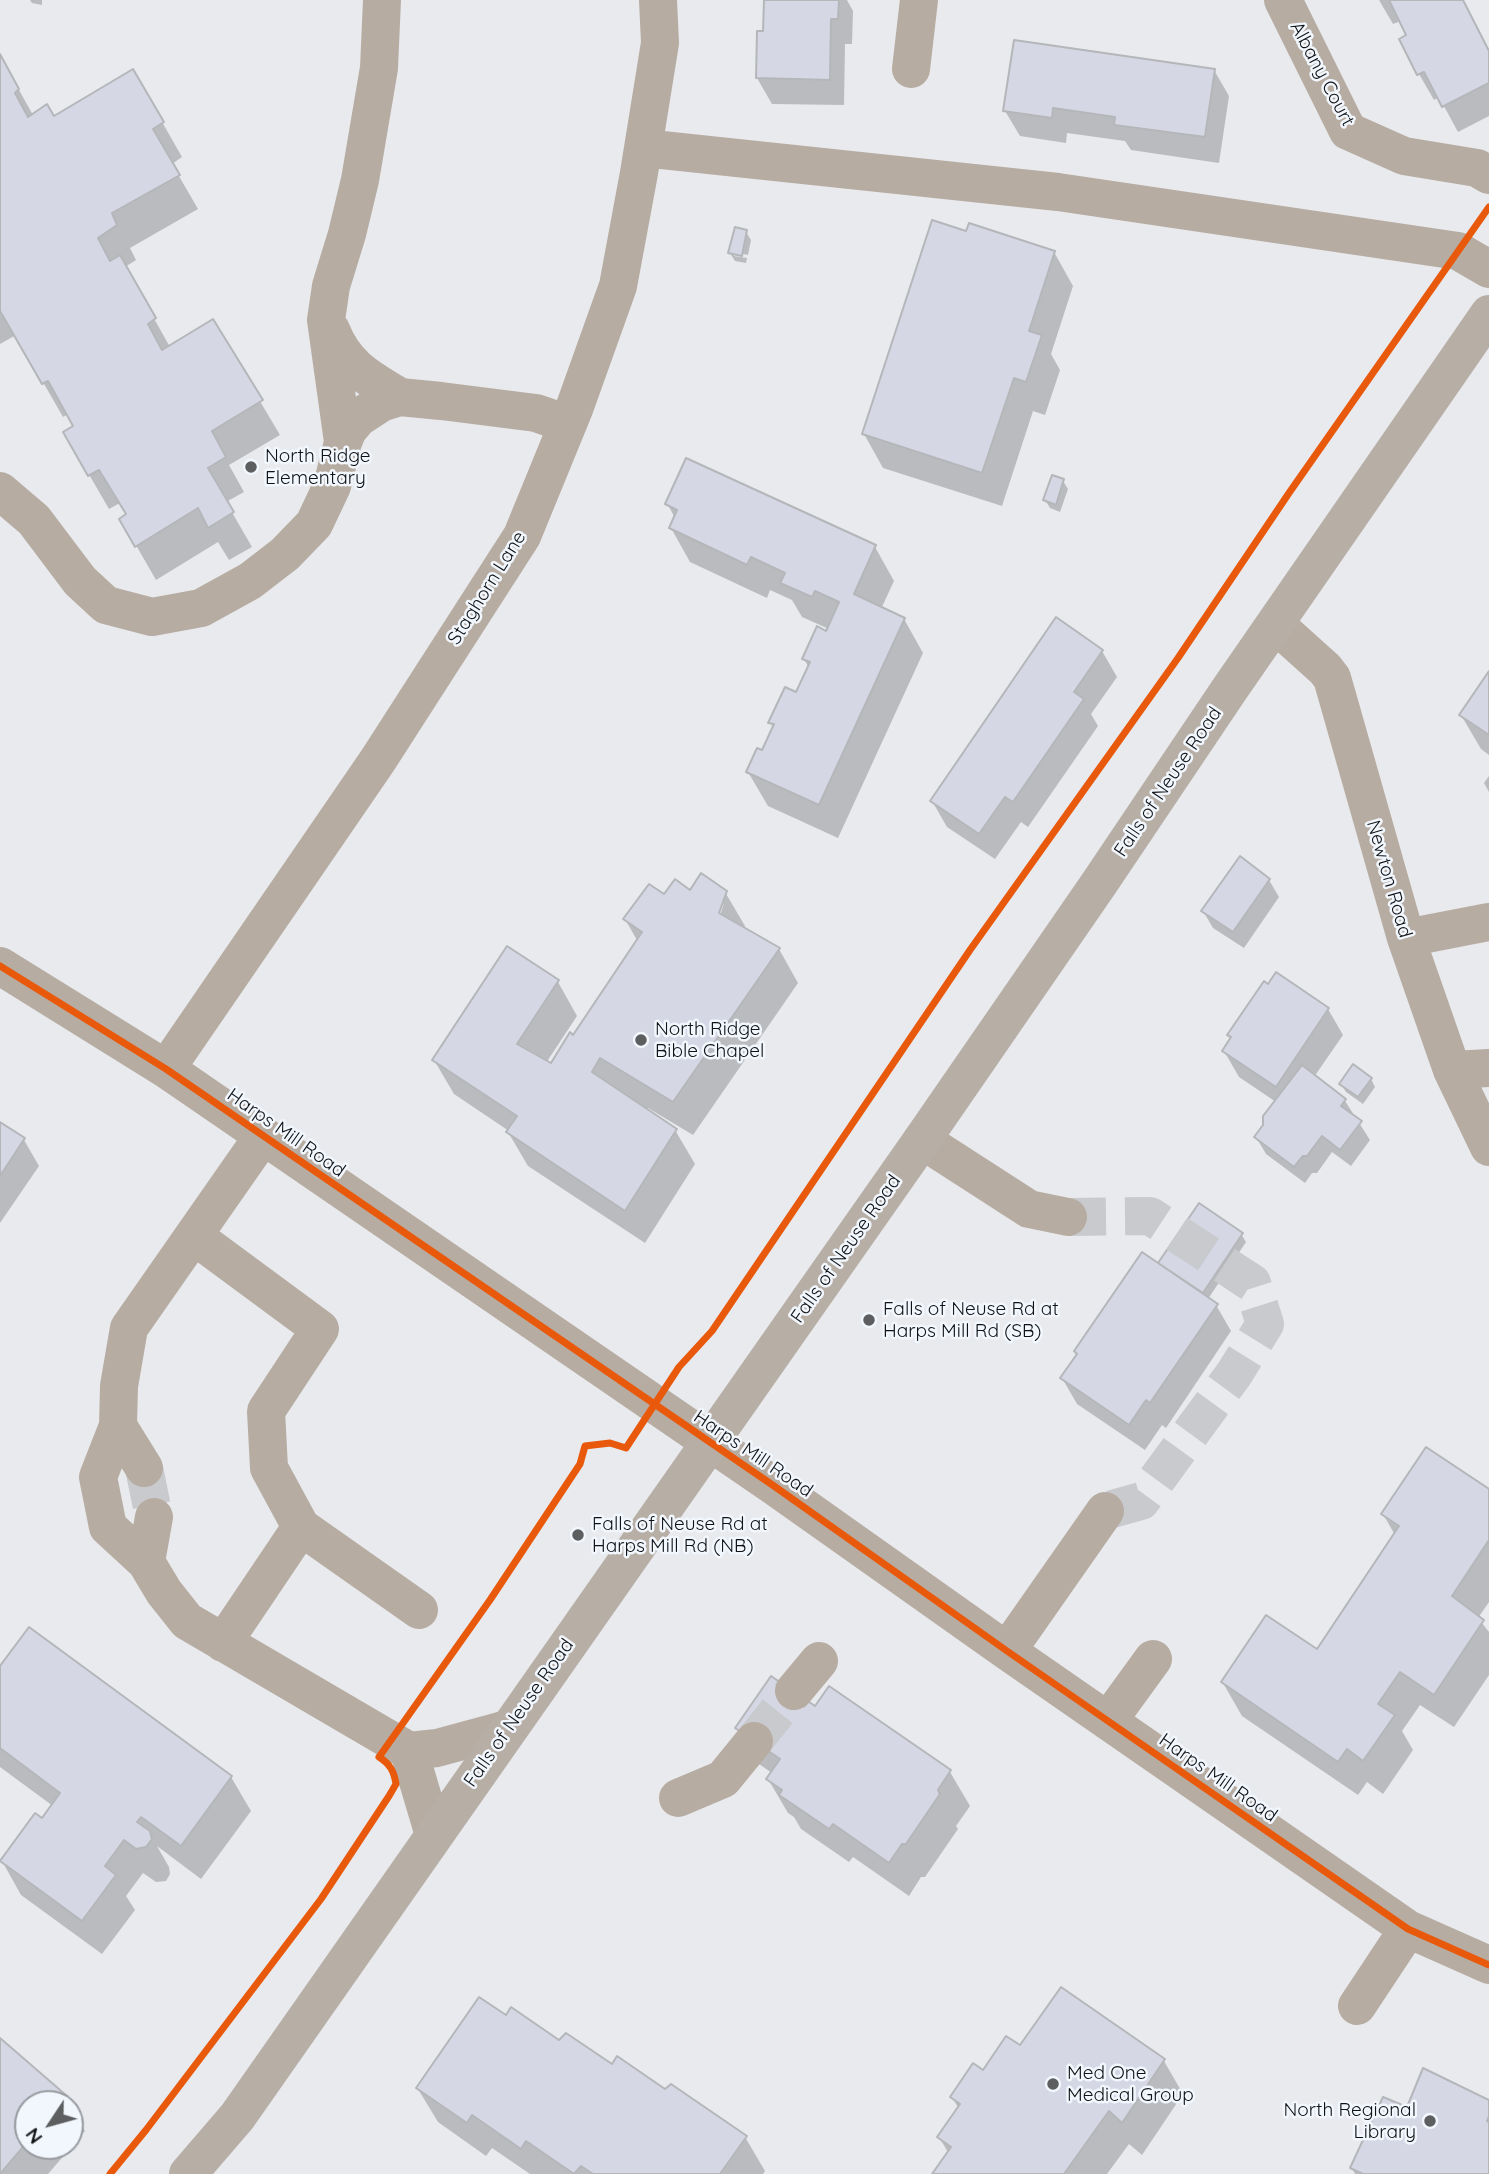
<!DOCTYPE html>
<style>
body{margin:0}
#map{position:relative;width:1489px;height:2174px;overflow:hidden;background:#e8eaee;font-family:Quicksand,sans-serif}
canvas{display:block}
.north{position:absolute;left:14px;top:2090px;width:70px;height:70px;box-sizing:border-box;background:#f2f7fe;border:2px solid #989ba0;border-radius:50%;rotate:234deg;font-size:19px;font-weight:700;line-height:28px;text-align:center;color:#101214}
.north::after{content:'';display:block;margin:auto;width:24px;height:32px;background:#5c5e60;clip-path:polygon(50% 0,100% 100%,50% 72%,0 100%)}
</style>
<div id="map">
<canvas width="1489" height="2174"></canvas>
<div class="north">N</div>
</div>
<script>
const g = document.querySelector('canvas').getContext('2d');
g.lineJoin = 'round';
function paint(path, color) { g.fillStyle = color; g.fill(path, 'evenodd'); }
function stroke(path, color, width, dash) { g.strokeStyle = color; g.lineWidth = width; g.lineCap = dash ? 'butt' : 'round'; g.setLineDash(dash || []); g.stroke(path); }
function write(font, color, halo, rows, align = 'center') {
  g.font = font + ' Quicksand,sans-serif'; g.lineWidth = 5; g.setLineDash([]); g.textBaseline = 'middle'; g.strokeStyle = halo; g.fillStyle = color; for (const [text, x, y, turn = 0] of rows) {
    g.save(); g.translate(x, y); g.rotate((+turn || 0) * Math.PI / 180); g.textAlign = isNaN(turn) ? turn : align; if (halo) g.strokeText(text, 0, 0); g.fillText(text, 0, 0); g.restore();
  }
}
const shadow = new Path2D(`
 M30,0h12v5l-10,-2z
 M766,0h81l6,11 -1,33h-7l-1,61 -72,-1 -15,-26 8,-45z
 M1379,0h84l26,51v65l-31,16 -19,-35 -5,3 -15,-26 -17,-34 6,-4 -7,-15 -8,3z
 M0,56l33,59 20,3 80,-47 49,86 -10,7 26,45 -68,39 6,12 -11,7 45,80 43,-25 67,113 -51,30 15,27 -18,10 26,45 -23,13 -11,-18 -62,38 -35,-61 6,-4 -7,-12 -11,6 -44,-76 10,-7 -7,-12 -5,3 -47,-82 -16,9z
 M1214,70l15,26 -10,67 -88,-13 -6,-9 -58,-8 -1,10 -46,-7 -15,-25z
 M746,232l5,8 -3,15 -14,-3v4l13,2 -1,5 -11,-2 -5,-8z
 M1054,252l19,34 -22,68 9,16 -15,45 -12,-4 -31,95 -119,-38 -19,-34z
 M1063,481l5,8 -8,23 -10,-4 -5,-8z
 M667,503l208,44 19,34 -13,28 23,10 19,34 -85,185 -70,-32 -20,-34 15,-19 11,-25 -4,-5 27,-28 12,-27 -5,-9 25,-30 -27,-12 -10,-17 -22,-10 -3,8 -77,-36 -19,-34 4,-10z
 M1102,651l15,26 -26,37 7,12 -70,101 -7,-5 -26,37 -48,-32 -15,-26z
 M1489,674v81l-8,-6 -20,-34z
 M1489,776v16l-5,-9z
 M1269,880l10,17 -35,51 -31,-20 -10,-17z
 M690,892h35l20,34 -1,3 35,20 19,34 -105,152 -45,-27 -1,3 28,19 20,34 -50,79 -117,-77 -20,-34 1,-1 -55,-37 -20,-34 124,-78 19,34 -31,47 5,3 22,-28 65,-96 -13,-23 39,-22zM724,903l-6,19 1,-13z
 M1328,1009l15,26 -29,42 31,24 25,39 -19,26 -19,-14 -15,21h-5l-7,10 -39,-29 -10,-17 20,-35 -37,-25 -15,-26 8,-12 -3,-4z
 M1371,1079l4,8 -12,17 -17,-12 -5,-8z
 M0,1124l24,16 15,26 -39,57z
 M1241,1234l5,8 -38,57 8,6 15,26 -65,97 -4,-3 -17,25 -68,-46 -15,-26 96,-113z
 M1489,1491v111l-11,16 11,14v43l-35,52 -34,-22 -18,26 11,19 -30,44 -16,-12 -9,13 -116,-79 -19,-33 94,-31 78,-117 -12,-21z
 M0,1669l231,108 20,34 -50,68 -44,-33 12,21 1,7 -4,7 -10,1 -13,-9 -17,23 9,14 -33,44 -81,-59 -19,-34 40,-40 11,-15 -53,-39z
 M830,1689l120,83 20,34 -14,20 2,3 -33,48h-4l-12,19 -56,-39 -4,5 -48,-33 -7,-12 -6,-4 -20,-34 4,-6 -16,-11 -19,-34 79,-20z
 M507,2018l158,73 80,46 20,34 -2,3h-233l-38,-26 -6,8 -48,-34 -20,-33z
 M0,2041l66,56 4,7h-42v42h42v-42l15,27 -37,43h-48z
 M1021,2047l143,14 19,33 -41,61 -13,-11 -22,30h-173l15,-20 -10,-17 20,-28 -7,-12z
 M1489,2102v72h-134l-3,-6 56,-59z`);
const building = new Path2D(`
 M764,0h75l-1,19h-7l-1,61 -74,-2 1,-47h6z
 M1389,0h74l26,51v32l-47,24 -18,-35 -7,3 -18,-36 7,-4z
 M1014,40l201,29 -10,68 -91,-12 1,-8 -62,-9 -1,10 -49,-7z
 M0,54l19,35 -4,4 13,24 19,-13 7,12 79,-47 31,53 -11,7 27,46 -68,38 5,12 -19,13 12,23 10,-6 36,63 -8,6 14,26 51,-31 50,81 -51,31 14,26 -18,11 26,44 -26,16 -10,-20 -63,39 -16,-28 7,-5 -27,-44 -11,6 -25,-44 10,-6 -25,-45 -6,3 -42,-73z
 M932,220l34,11 3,-8 86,28 -26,80 13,4 -16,47 -12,-4 -32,95 -120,-39z
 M735,227l12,3 -5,26 -14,-3z
 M686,458l190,87 -22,49 51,24 -86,187 -73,-33 11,-24 5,2 12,-26 -6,-1 17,-36 11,5 14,-30 -8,-3 15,-33 9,5 13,-29 -24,-11 -3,6 -32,-14 5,-10 -34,-16 -4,8 -78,-37 8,-18 -12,-6z
 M1052,475l12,4 -8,26 -13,-5z
 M1056,617l47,33 -29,42 10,7 -71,103 -8,-5 -26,37 -49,-33z
 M1489,671v64l-30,-20z
 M1240,856l30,23 -37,53 -32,-21z
 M701,873l26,18 -8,22 61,35 -107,154 -73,-44 -8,14 85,57 -52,82 -119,-79 11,-16 -85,-56 75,-114 52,34 -42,64 34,19 19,-31 3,3 69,-103 -19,-13 26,-35 15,10 11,-15 15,11z
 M1276,972l53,36 -53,79 -54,-36 9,-14 -4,-2 37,-54 4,3z
 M1353,1064l19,14 -14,19 -19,-13z
 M1302,1065l44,34 -5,7 21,15 -22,29 -18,-14 -15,20h-4l-9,11 -40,-30 9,-12v-9z
 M0,1122l25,16 -25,38z
 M1199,1203l44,30 -40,60 -45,-30z
 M1142,1252l76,52 -68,99 -4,-3 -17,25 -69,-47 17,-24 -3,-3z
 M1426,1447l63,42v51l-37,56 32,24 -50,75 -34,-23 -22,32 17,11 -32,46 -16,-12 -9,13 -117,-80 45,-67 51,34 82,-123 -18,-12z
 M29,1627l203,149 -51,70 -40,-29 -4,5 13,9 2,8 -6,8 -10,2 -12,-9 -19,26 11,9 -34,46 -82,-60 35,-48 7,5 18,-25 -60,-45v-82z
 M771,1676l44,30 14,-20 122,84 -13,20 2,4 -34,50h-4l-13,19 -56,-39 -4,5 -50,-34 3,-5 -16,-11 14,-20 -45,-31z
 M1061,1987l104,72 -43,64 -13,-12 -45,63h-132l19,-27 -14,-10 23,-33 -10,-7 23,-34 10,7 23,-34 14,9z
 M479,1997l27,18 5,-8 48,33 7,-7 46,31 5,-8 48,33 6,-5 76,52 -27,38h-127l-12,-8 -7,8 -48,-33 -5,8 -49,-34 -5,8 -51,-35z
 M0,2038l67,58 -7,8h-32v37l-28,33z
 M1423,2068l66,32v16l-2,5 2,1v52h-126l-13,-6 33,-71 24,10z`);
const minorTunnel = new Path2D(`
 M1068,1217l82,-1 102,67 13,41 -31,50 -93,127 -36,10
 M144,1468l10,49
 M754,1741l40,-50`);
const minor = new Path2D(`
 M1283,0l65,131 56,25 73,12 12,7
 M911,69l8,-69
 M643,148l415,44 400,59 31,18
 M331,330c14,36 37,48 69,67
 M343,442l-17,-122 5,-34 16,-52 13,-54 19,-112 3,-68
 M0,491l34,29 46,61 26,24 46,12 49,-9 49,-27 35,-27 29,-30 18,-38 11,-44 5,-12 10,-12 23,-15 19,-6 41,4 95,12 32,11
 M1276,625l49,44 7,9 74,260 46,132 37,77
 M1406,938l83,-16
 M0,966l166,103 608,417 233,165 401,278 81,36
 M166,1069l212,-309 144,-224 52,-127 44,-123 21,-113 21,-130 -2,-43
 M1452,1070l37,-2
 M922,1140l107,69 39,8
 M194,1236l126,93 -54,82 3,57 32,59 118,83
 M118,1426l-20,51 10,50 38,35
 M144,1468l-26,-42 1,-40 10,-58 134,-192
 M154,1517l-8,45 18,30 23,29 222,130 28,-3 70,-19
 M223,1643l78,-116
 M1007,1651l98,-140
 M794,1691l25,-30
 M1108,1721l45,-62
 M409,1751l25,84
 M678,1798l45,-19 31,-38
 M1357,2006l51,-77`);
const major = new Path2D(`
 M188,2174l49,-57 685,-977 178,-258 129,-192 260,-376`);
const cycleway = new Path2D(`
 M0,966l166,103 608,417 233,165 401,278 81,36
 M110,2174l36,-44 175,-231 68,-103 7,-12c-2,-13 -6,-20 -17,-27l111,-157 90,-136 5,-18 25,-3 16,5 53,-81 33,-36 258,-381 208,-292 111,-165 200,-286`);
const markers = [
 [251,467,7,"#5c5e60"],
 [641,1040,7,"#5c5e60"],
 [869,1320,7,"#5c5e60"],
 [578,1535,7,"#5c5e60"],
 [1053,2084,7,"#5c5e60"],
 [1430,2121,7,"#5c5e60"]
];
const streetNames = [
 ["Albany Court",1322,74,62],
 ["Staghorn Lane",487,588,-58],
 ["Falls of Neuse Road",1168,782,-56],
 ["Newton Road",1389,879,74],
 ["Harps Mill Road",286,1133,35],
 ["Falls of Neuse Road",846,1249,-55],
 ["Harps Mill Road",753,1454,34],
 ["Falls of Neuse Road",519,1713,-55],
 ["Harps Mill Road",1218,1778,35]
];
const poiNames = [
 ["North Ridge",265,456],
 ["Elementary",265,478],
 ["North Ridge",655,1029],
 ["Bible Chapel",655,1051],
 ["Falls of Neuse Rd at",883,1309],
 ["Harps Mill Rd (SB)",883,1331],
 ["Falls of Neuse Rd at",592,1524],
 ["Harps Mill Rd (NB)",592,1546],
 ["Med One",1067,2073],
 ["Medical Group",1067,2095],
 ["North Regional",1416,2110,"right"],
 ["Library",1416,2132,"right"]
];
paint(shadow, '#0003');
paint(building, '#d5d7e5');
stroke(building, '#b5b6b9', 2);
stroke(minorTunnel, '#c8cacd', 38, [38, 19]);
stroke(minor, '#b7aca2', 38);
stroke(major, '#b7aea6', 38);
stroke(cycleway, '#e8590c', 7);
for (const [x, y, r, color] of markers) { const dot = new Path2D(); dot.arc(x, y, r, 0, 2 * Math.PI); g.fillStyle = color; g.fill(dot); stroke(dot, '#f2f7fe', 2.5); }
write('19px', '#101214', '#f2f7fe', streetNames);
write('19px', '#101214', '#f2f7fe', poiNames, 'left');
</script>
